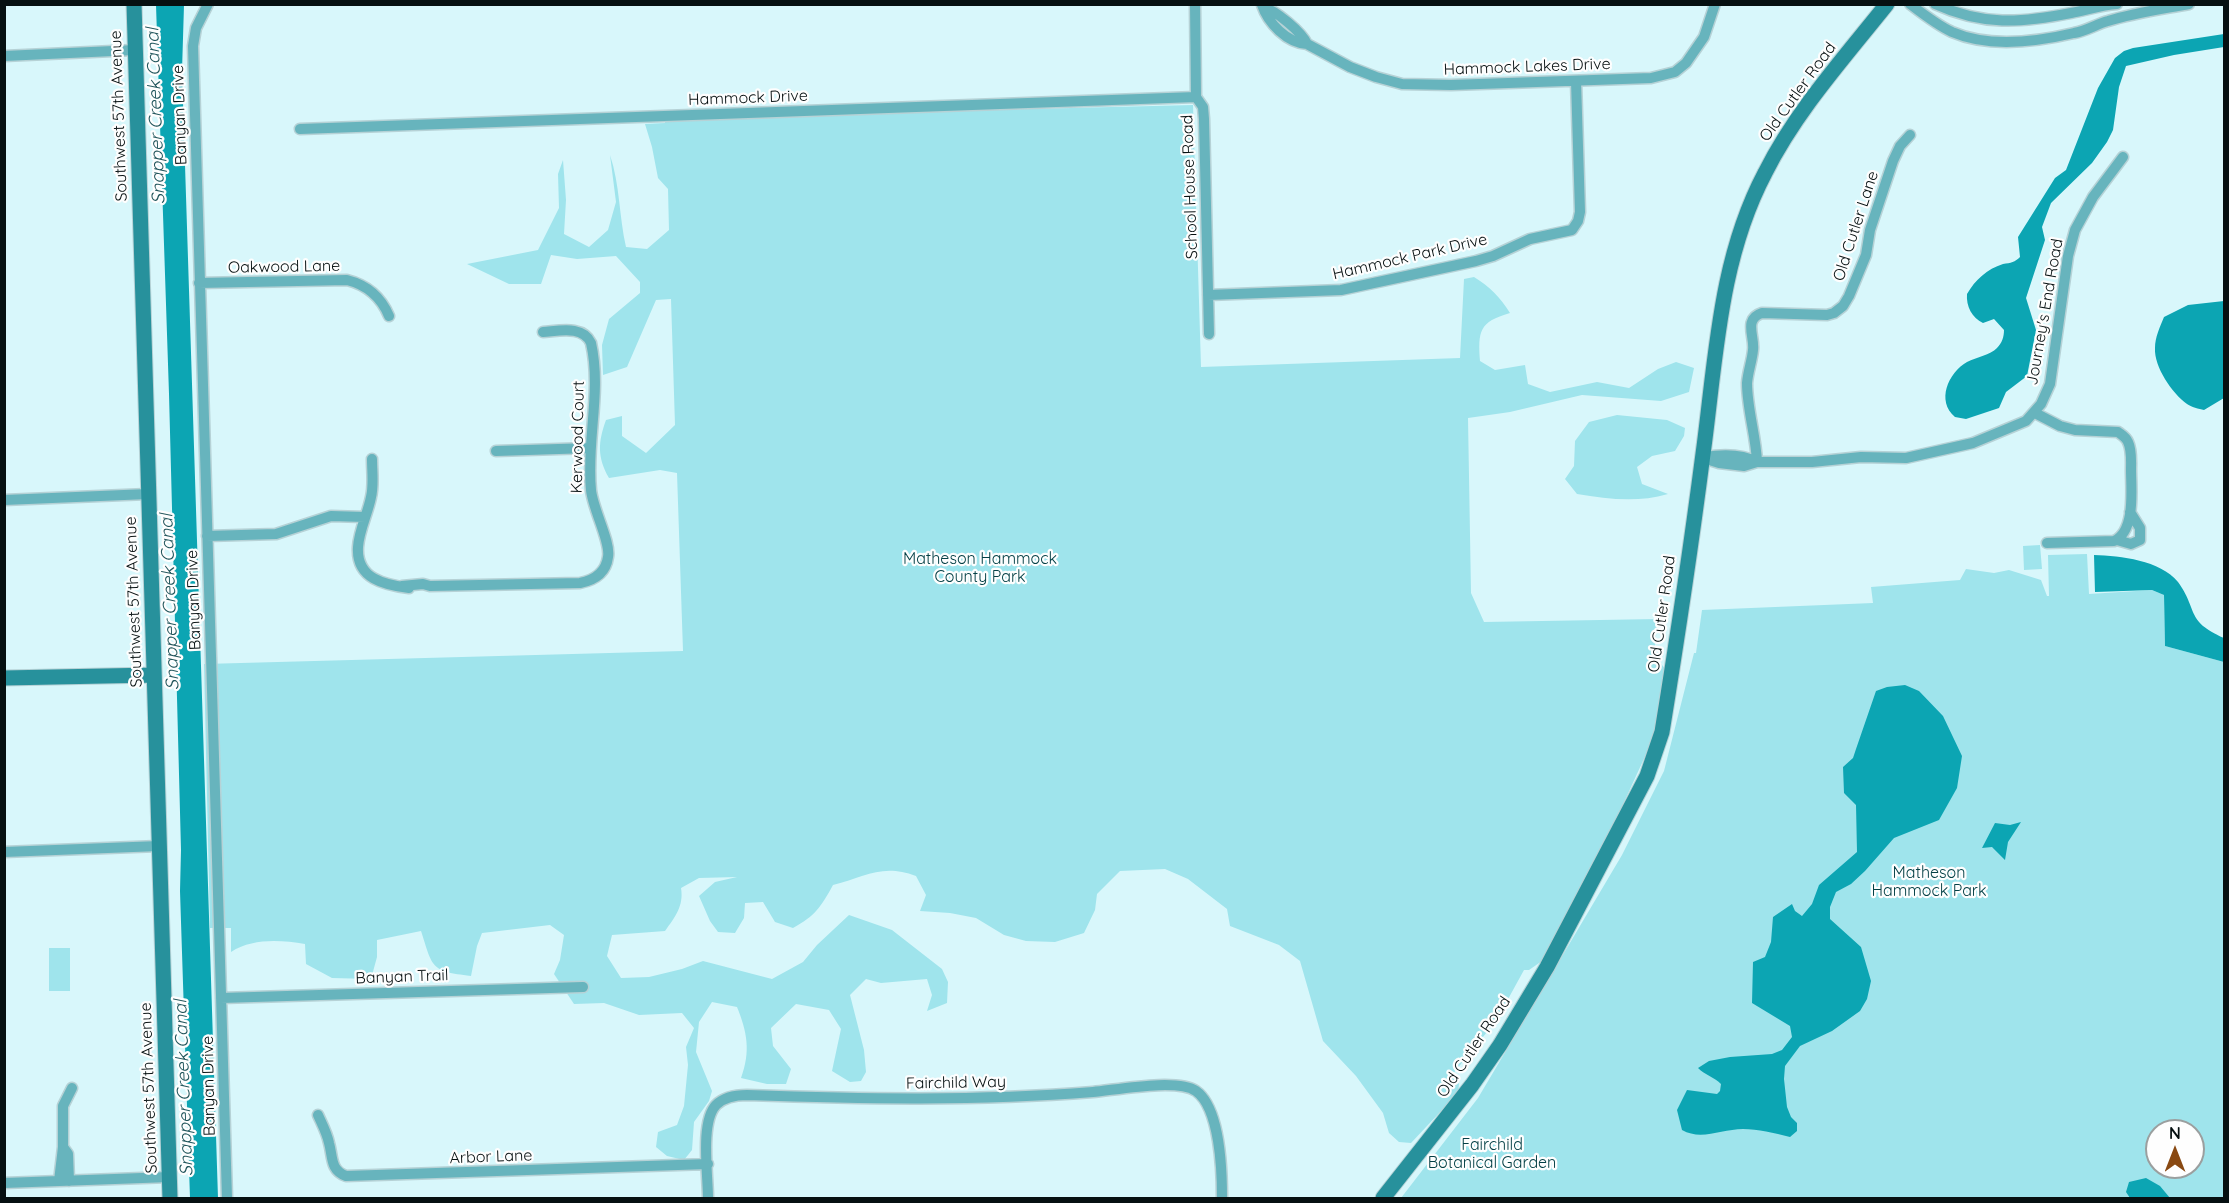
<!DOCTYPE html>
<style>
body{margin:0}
#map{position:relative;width:2229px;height:1203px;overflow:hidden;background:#d8f7fb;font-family:Quicksand,sans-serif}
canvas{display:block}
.frame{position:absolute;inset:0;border:6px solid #061011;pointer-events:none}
.north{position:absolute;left:2145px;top:1119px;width:60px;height:60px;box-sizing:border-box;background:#fefefe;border:2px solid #9b9f9f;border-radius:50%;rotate:0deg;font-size:16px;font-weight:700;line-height:24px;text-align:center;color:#061011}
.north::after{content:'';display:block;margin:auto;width:21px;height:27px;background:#894912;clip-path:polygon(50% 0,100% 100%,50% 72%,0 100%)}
</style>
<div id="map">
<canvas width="2229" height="1203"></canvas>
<div class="frame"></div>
<div class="north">N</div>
</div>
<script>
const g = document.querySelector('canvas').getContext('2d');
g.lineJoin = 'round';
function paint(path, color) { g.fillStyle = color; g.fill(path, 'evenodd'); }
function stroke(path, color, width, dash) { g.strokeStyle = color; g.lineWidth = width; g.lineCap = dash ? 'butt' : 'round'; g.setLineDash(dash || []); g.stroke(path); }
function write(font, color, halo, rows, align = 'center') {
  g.font = font + ' Quicksand,sans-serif'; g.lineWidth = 4.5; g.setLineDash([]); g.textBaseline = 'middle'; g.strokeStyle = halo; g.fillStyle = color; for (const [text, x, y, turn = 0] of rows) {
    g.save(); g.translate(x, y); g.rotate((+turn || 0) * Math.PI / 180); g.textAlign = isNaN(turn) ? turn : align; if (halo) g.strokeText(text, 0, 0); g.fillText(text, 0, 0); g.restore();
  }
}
const green = new Path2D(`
 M1193,105l8,262 259,-9 4,-79 10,-2c16,10 26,20 36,36 -31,9 -32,18 -30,48l15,9 30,-5 3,19 22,8 47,-10 32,6 29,-19 18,-7 18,6 -5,24 -28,9 -79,-6 -72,17 -42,6 3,175 13,29 174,-3 -4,35 11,15 -11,68 -58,126 -54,98 -13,9h-5l-28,51 -44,54 7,9 -1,9 -47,50 -12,-1 -10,-9 -6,-20 -27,-37 -33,-35 -23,-80 -21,-16 -49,-19 -3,-17 -39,-30 -23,-10 -45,2 -23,23 -2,16 -11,23 -29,9 -29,-1 -22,-6 -28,-17 -26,-5 -30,-2 6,-16 -10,-19c-34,-13 -51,1 -83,9 -12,22 -18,31 -40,43l-18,-6 -12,-20 -18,1 -1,15 -9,15 -17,-1 -8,-11 -11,-25 16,-14 22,-5 -38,1 -18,10c3,18 -6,29 -16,43l-53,4 -5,21 14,22 28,-1 33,-8 21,-8 69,18 31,-17 14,-17 32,-30 43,15 50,39 6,13 -1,21 -20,8 5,-16 -5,-16 -46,4 -15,-4 -16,16 14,55 2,22 -5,9 -11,1 -18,-11 9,-42 -12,-19 -33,-6 -25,24 2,18 18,23 -5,15h-19l-26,-6c10,-27 6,-46 -4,-71l-25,-5 -13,20 -3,30 16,39 -3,10 -15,21 -2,28 -8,10 -17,-4 -11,-9 2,-15 19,-7 7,-19 4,-41 -2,-18 8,-19 -12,-15 -43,2 -35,-12 -30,1 -20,-30 6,-14 4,-25 -14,-10 -68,8 -5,13 -6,30c-41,-5 -38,-8 -50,-45l-44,9v17l-6,22 -39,-1 -26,-14 -1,-20c-25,-4 -52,-6 -74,8v-24h-21l-6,-264 479,-13 -6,-178 -17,-3 -51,8c-12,-21 -11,-36 -3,-58l16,-4v20l24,17 29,-28 -4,-126 -15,1 -29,67 -24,8 -1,-30 7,-26 31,-26v-11l-24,-26 -39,3 -26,-4 -10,29h-32l-42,-20 71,-14 21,-42 -1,-34 5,-14 3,40 -2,34 25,13 19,-17 8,-28 -6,-47c10,30 9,61 16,92l21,2 22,-19 -1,-41 -10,-11 -6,-31 -7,-23 20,-1v-5z
 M1617,415l50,5 18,8 -1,8 -9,15 -23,5 -15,11 5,17 26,10c-31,9 -60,5 -91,0l-12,-15 9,-13 1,-25 14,-19z
 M2040,545l2,24 -18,1 -1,-24z
 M2087,554l2,40 63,-4 12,5 1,51 59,16v536h-823l77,-100 144,-243 42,-84 30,-118h2l6,-43 171,-7 -2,-16 89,-7 6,-11 28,4 15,-3 32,10 6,16h2l-1,-41zM2157,1131h36v36h-36z
 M49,948h21v43h-21z`);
const water = new Path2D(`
 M156,5h28l-2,66 36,1127h-28l-10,-307 1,-41 -12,-456z
 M2224,34v13l-50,8 -48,11 -7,21 -6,43 -6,12 -15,21 -41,40 -9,24 3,13 -19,58 10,32 -9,46 -21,16 -7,16 -33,11 -11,-2c-19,-16 -7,-44 12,-55 10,-5 23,-7 30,-14 5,-5 7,-11 7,-18l-10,-11 -11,4c-11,-5 -17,-17 -16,-29 8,-14 20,-25 36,-30 8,-1 12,-2 17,-7l-2,-20 37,-59 11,-8 32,-82 17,-30 9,-7 9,-3z
 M2224,301v97l-20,12c-5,-1 -13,-3 -17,-6 -15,-11 -33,-37 -32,-56 0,-11 5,-21 9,-31l24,-12z
 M2094,555c27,1 66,5 84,27 20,27 7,39 46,56v24l-59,-16 -1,-51 -12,-5 -57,2z
 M1905,685l14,6 24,25 19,40 -5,32 -18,32 -45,18 -29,33 -14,13 -15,8 -6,15v12l31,28 10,34 -4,18 -7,12 -28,20 -32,15 -15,20 -1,13 3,28 4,10 6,6v8l-7,6c-16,-4 -32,-8 -47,-8 -21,0 -42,12 -61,1l-5,-20 10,-20 30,4 3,-3 1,-7c-7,-7 -16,-9 -23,-16l11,-7 21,-4 42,-3 10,-4 10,-13 -2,-11 -38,-23 1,-41 12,-5 6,-15 2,-25 19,-13 3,7 7,5 10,-12 7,-19 38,-33 -1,-47 -12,-12 -1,-26 10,-9 3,-9 20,-58 11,-4z
 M2021,822l-13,20 -3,18 -13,-13 -10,1 13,-25 15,2z
 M2146,1178l14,8 10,12h-40l-4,-6 3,-10z`);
const street = new Path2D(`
 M208,4l-12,24 -3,18 34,1152
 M1195,4l1,93 7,10 1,12 5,215
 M1910,4c13,10 27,21 42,28 37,16 84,10 122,1 12,-2 23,-9 34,-12 26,-8 55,-12 81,-17
 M1935,4c48,22 86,19 136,9 16,-3 30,-8 46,-9
 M1262,5c6,18 25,38 45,39
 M1263,7c12,3 39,25 44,37l43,23 26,10 26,7 49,1 200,-7 24,-6 11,-9 18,-26 11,-33
 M4,56l131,-6
 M300,129l896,-32
 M199,283l148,-3c20,5 34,17 42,36
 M1208,295l133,-5 135,-29 17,-5 37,-17 42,-9 6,-9 2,-9 -4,-131
 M2035,413l25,13 15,4 43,2c4,3 8,5 10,10 4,8 3,19 3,28 0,19 5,61 -17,71l-67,2
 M496,451l94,-3
 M1705,457c18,-3 37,-3 52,5
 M1703,458l16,5 25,3 13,-4h55l49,-5 45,1 67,-15 53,-22 15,-17 9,-20 18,-128 7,-26 18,-33 30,-40
 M372,459c0,13 2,26 -1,38 -3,16 -12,33 -13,50 -2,32 27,38 51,41
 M1757,462c-1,-26 -10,-53 -10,-79 1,-12 5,-22 6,-33 2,-13 -10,-31 9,-37l65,2 7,-2 9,-7 6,-10 17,-41 4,-25 23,-69 7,-15 10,-11
 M4,500l144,-6
 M207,536l69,-2 55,-18 34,1
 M2117,540l14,4 9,-4v-12l-10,-16
 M402,586l21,-2 7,2 150,-3c15,-3 26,-11 28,-26 3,-15 -15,-47 -17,-67 -5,-49 11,-98 0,-147 -8,-18 -32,-12 -48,-11
 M4,852l155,-6
 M221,998l362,-11
 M318,1115c4,9 9,18 11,28 4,14 1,27 17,33l362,-12
 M63,1147l5,7 1,27
 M59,1181l4,-34v-41l9,-18
 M4,1183l166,-6
 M708,1198c0,-23 -8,-76 8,-93 8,-8 21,-10 31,-10 116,4 230,6 346,-3 23,-2 84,-14 103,-1 24,17 26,80 26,107`);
const secondary = new Path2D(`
 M134,4l36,1194
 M4,678l150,-3
 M1383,1198l89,-113 28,-40 47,-78 100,-191 15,-44c15,-92 29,-185 41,-278 13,-95 16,-194 62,-281 31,-62 79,-115 122,-169`);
const streetNames = [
 ["Hammock Lakes Drive",1527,67,-2],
 ["Old Cutler Road",1798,92,-54],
 ["Hammock Drive",748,98,-2],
 ["Banyan Drive",180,115,-92],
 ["Southwest 57th Avenue",119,116,-92],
 ["School House Road",1190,187,-92],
 ["Old Cutler Lane",1856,226,-72],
 ["Hammock Park Drive",1410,257,-13],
 ["Oakwood Lane",284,267,-1],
 ["Journey's End Road",2045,312,-80],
 ["Kerwood Court",578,437,-89],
 ["Banyan Drive",194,600,-92],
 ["Southwest 57th Avenue",134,602,-92],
 ["Old Cutler Road",1662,614,-82],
 ["Banyan Trail",402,977,-2],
 ["Old Cutler Road",1474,1047,-56],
 ["Fairchild Way",956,1083,-1],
 ["Banyan Drive",209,1086,-91],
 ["Southwest 57th Avenue",149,1088,-92],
 ["Arbor Lane",491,1157,-2]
];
const parkNames = [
 ["Matheson Hammock",980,559],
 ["County Park",980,577],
 ["Matheson",1929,873],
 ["Hammock Park",1929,891],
 ["Fairchild",1492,1145],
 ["Botanical Garden",1492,1163]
];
const waterNames = [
 ["Snapper Creek Canal",156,116,-92],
 ["Snapper Creek Canal",170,602,-92],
 ["Snapper Creek Canal",184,1088,-92]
];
paint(green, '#9fe4ec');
paint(water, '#0ca5b3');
stroke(street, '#b6d2d6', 13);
stroke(secondary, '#b6d2d6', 17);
stroke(street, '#67b4bd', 10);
stroke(secondary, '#27919c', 15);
write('16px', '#061011', '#fefefe', streetNames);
write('16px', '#044046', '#fefefe', parkNames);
write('italic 18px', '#20555b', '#fefefe', waterNames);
</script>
